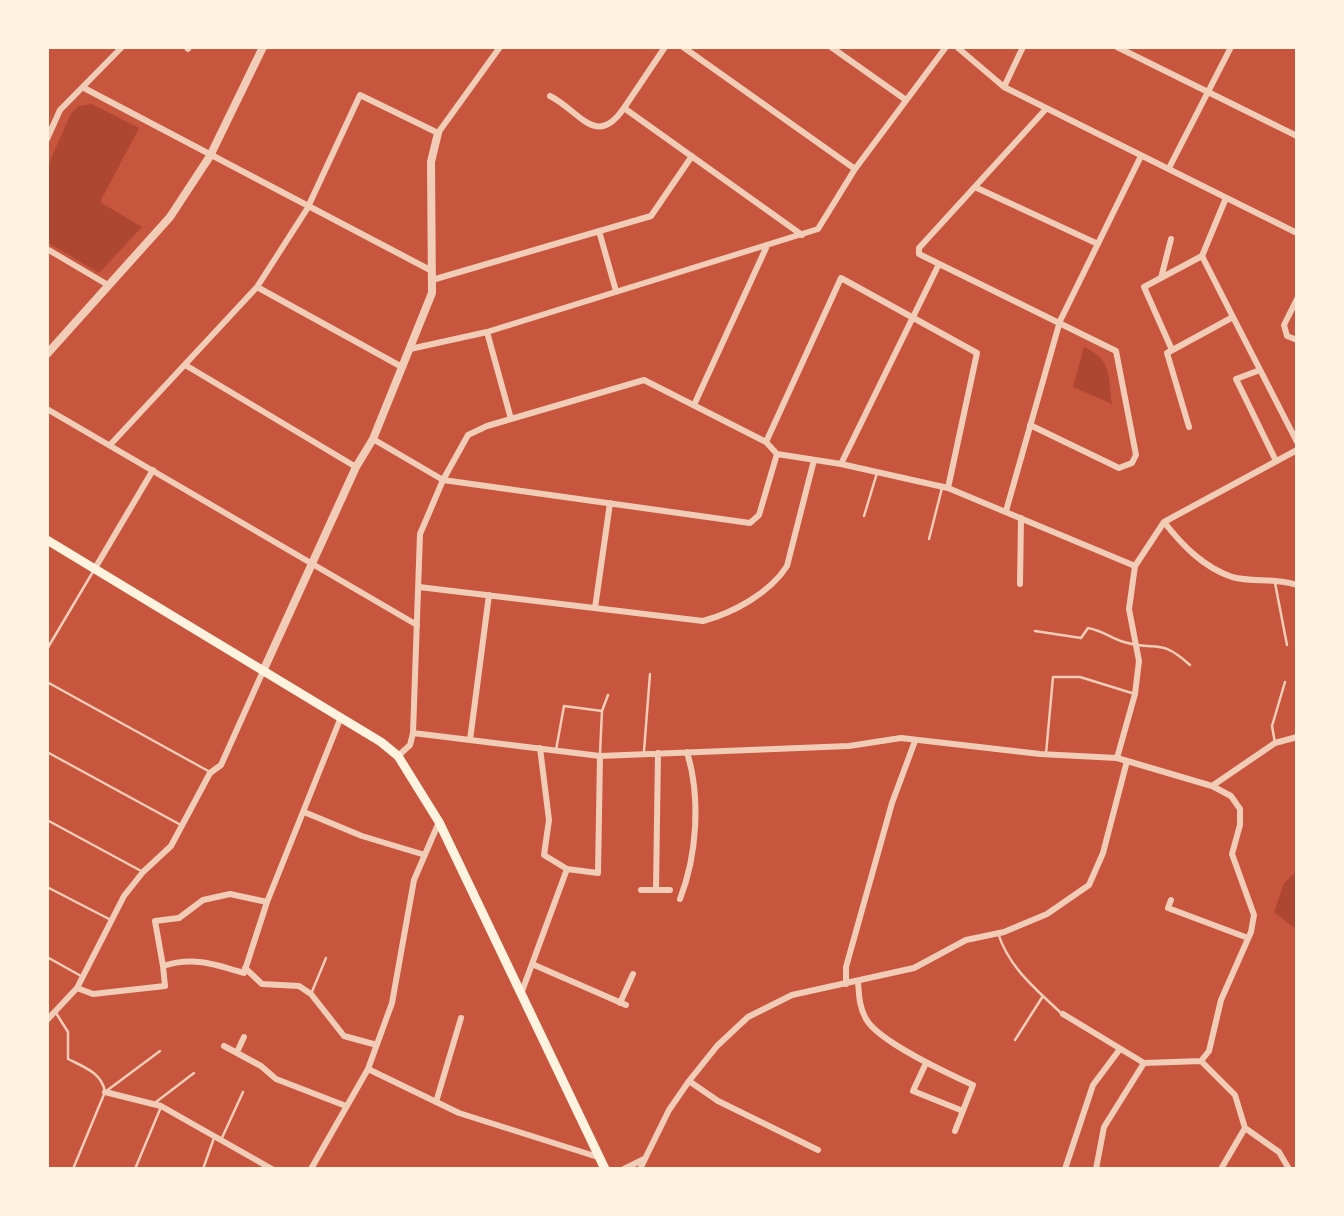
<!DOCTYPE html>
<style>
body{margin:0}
#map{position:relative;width:1344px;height:1216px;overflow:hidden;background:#c8553d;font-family:"Nunito Sans",sans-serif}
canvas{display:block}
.frame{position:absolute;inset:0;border:49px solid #fff3e0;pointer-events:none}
</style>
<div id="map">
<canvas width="1344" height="1216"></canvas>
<div class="frame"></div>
</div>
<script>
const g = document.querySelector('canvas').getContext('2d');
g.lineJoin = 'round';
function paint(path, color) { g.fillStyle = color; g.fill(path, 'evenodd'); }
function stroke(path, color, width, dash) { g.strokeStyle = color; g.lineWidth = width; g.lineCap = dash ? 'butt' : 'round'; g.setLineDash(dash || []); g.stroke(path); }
const green = new Path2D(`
 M92,104l47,24 -39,74 42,25 -43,46 -52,-31v-74l24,-55 8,-7z
 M1084,347c28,13 24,29 28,57l-39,-17z
 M1297,871v59l-23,-18 10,-29z`);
const service = new Path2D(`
 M864,516l13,-43
 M929,539l13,-51
 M1275,583l12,62
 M1035,631l46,7 7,-10c16,3 22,10 36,14 34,10 35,-5 66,23
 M47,649l47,-79
 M47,682l163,90
 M1275,743l-3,-17 13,-44
 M556,750l8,-44 38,5
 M644,751l6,-77
 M47,752l132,72
 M600,753l2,-42 6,-16
 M1046,754l7,-77h27l55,17
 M47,820l96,52
 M47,887l62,32
 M998,933c11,35 38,56 64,81
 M47,957l34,19
 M311,994l15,-36
 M56,1013l12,19v27c16,8 34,14 37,33
 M1015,1040l28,-44
 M156,1102l38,-29
 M221,1140l22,-48
 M73,1169l32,-77 55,-41
 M135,1169l26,-62
 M203,1169l11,-31`);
const minor = new Path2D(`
 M186,47l2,2
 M665,47l-41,61 178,127
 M683,47l172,122
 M831,47l75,53
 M957,47l47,40 293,146
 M1117,47l180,89
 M1004,87l19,-40
 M84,88l348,183
 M550,96c30,15 46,53 74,12
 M47,139l13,-29 62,-63
 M1169,168l62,-121
 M977,188l121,56
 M599,231l17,60
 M47,249l61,36
 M1161,278l10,-39
 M432,280l219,-64 41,-60
 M257,287l145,80
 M1297,299l-13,26 3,11 10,4
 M1233,317l64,125
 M487,332l24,87
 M410,349l77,-17 331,-103 37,-60 91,-122
 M1172,350l-28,-63 58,-31
 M187,366l169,101
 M1260,370l-24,9 40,82
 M694,405l72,-157
 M47,409l370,216
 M1030,425l89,43 13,-5 4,-8 -20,-104 -197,-97v-6l126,-138
 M1189,427l-22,-74 66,-36 -31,-61 24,-58
 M373,439l70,41 307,43 9,-8 18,-61
 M766,442l75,-164 136,75 -29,135
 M110,445l147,-158 50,-78 53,-114 78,38 62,-86
 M841,464l98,-200
 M1006,511l54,-190 81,-165
 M1164,522c18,23 39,45 68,55 21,6 43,0 65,8
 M94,570l59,-100
 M1020,584l1,-66
 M419,587l284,34c30,-8 67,-28 84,-55l27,-106
 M595,608l15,-105
 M413,733l187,23 249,-10 52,-8 139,16 77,4 95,28 19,10 9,13v16l-8,29 22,61 -3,17 -30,68 -12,51 -8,10
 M470,740l19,-145
 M540,748l9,72 -5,35 23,14 31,4 2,-117
 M398,756l12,-11 3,-12 7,-199 23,-54 25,-45 19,-9 157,-46 122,62 11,12 64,10 107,24 187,78
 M1117,758l18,-64 4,-33 -10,-52 6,-43 29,-44 133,-72
 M1212,786l63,-43 22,-6
 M304,812l58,24 63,19
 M641,890h29
 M656,890l2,-137
 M680,899c17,-44 21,-101 7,-147
 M1171,900l-3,8 80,30
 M532,964l94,41
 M163,966l-8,-45 24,-3 24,-18 27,-6 37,8
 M245,968l17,16 37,2 12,8 33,42 33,9
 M858,981c1,13 1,26 8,38 13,23 81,54 107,66l-18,46
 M846,984v-17l46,-164 23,-62
 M77,988l16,6 72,-8 -2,-20c29,-10 52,-2 81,7l23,-71 74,-185
 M521,994l46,-125
 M620,1003l13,-29
 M1063,1014l81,49 57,-2 34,34 10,33 34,24 10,17
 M47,1020l30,-32 47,-92 19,-24 28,-26 39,-73 11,-8 43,-96
 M224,1046l37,20 15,13 70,27
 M237,1052l7,-15
 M926,1063l-13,28 50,20
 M368,1069l91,44 142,45
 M689,1081l29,20 100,49
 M105,1092l56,14 111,63
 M436,1102l25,-84
 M311,1169l57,-100 24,-66 22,-123 25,-58
 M624,1169l20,-10
 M640,1169l29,-59 20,-29 28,-35 31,-29 44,-22 122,-27 52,-28 38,-8 43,-18 42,-29 14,-32 24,-92
 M1065,1169l28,-84 27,-36
 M1096,1169l8,-42 40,-64
 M1221,1169l24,-41`);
const tertiary = new Path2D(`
 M47,354l123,-137 40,-61 53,-109
 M264,669l92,-202 17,-28 59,-146 -1,-131 7,-29`);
const secondary = new Path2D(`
 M47,540l334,202 17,14 41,66 166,347`);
paint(green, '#ae4732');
stroke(service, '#f1ccb7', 2.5);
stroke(minor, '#f1ccb7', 6);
stroke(tertiary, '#f1ccb7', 8);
stroke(secondary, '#fff3e0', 9);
</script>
